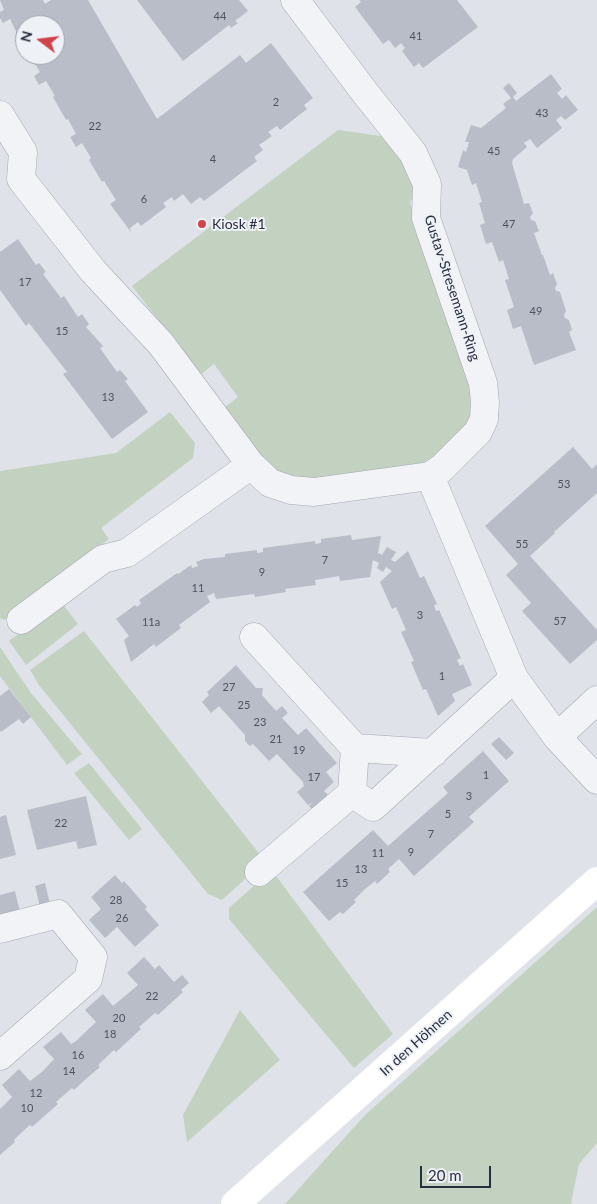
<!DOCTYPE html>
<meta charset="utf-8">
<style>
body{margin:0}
#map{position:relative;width:597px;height:1204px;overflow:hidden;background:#dfe2e8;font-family:Lato,sans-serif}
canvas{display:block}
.north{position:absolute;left:15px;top:15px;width:50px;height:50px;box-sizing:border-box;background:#eef1f6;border:1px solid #9fa3ad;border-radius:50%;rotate:285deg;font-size:14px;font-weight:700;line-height:20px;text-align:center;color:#282e40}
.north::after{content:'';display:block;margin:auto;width:18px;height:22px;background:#cf434b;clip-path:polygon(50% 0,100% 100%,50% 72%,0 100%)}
.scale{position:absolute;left:420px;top:1166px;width:71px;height:22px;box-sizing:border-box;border:2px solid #282e40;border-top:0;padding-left:6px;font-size:15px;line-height:18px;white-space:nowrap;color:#282e40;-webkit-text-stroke:4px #eef1f6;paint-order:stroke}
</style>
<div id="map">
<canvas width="597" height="1204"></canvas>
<div class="north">N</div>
<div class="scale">20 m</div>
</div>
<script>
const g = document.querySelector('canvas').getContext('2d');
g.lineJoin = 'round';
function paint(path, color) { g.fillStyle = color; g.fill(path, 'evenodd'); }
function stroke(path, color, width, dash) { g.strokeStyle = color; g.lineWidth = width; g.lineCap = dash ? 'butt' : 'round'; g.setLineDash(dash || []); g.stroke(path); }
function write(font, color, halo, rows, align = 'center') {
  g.font = font + ' Lato,sans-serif'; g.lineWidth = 4; g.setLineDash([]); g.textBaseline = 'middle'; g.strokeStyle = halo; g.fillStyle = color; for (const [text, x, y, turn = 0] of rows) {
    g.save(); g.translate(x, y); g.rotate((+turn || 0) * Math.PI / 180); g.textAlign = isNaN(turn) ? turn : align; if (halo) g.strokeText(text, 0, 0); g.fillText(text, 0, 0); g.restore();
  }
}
const green = new Path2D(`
 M338,130l50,7 29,51 -7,15 64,184 2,25 -13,22 -37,29 -124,22 -33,-17 -45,-60 14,-11 -24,-33 -14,11 -68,-89z
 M170,412l25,31 -2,15 -92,70 8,11 -105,81 -4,-2v-147l116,-18z
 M61,602l17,22 -52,41 -17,-24z
 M84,631l181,230 -43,39 -14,-6 -169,-209 -9,-15z
 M0,647l31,46 51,61 -15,11 -67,-89z
 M89,763l53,66 -13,11 -55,-67z
 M265,876l12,1 116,157 -39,34 -125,-149v-11z
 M597,907v236l-18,21 -8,40h-286l80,-89z
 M240,1010l40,50 -93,82 -4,-27z`);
const building = new Path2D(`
 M0,0h43l2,4 6,-4h37l69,119 83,-64 6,8 25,-20 42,55 -9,7 3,4 -27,21 -3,-4 -9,6 4,4 -13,9 4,5 -9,7 3,4 -53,40 -4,-4 -9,7 -8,-10 -9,7 -2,-4 -9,6 3,4 -25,19 -3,-4 -8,6 1,4 -21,-28 6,-4 -12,-19 -2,1 -13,-22 2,-2 -9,-15 -6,4 -6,-10 6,-3 -8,-15 -2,1 -13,-23 2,-1 -9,-15 -7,4 -5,-9 6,-4 -9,-15 -2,1 -1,-3h27v-30h-30v25l-15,-31 -7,4 -3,-5v-6l4,-2z
 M137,0h102l9,11 -13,10 3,2 -7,5 -2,-3 -46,36z
 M359,0h98l21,27 -55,41 -4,-5 -5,4 -12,-16 3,-3 -4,-5 -6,5 -6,-8 -6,4 -28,-37 6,-5z
 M551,74l11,15 -5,4 5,6 4,-4 12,15 -13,10 -4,-4 -5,4 6,8 -25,20 -7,-9 -6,4 3,4 -14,12 -1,4 12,41 5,-1 4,10 -3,4 1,3 4,1 4,10 -5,2 8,22h1l7,20 3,-2 4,11 -2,4 1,3 4,1 6,19 -2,4 1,3 4,2 3,10 -3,2 7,18 -42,15 -13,-39 -8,3 -6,-19 7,-3 -9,-27 4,-1 -6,-19 -4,2 -7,-20 -6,2 -6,-19 5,-2 -6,-20 3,-1 -6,-19 -4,2 -5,-15 -9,-3 5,-17 3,2 3,-10h-4l6,-17 10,3 25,-20 -3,-4 8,-6 -8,-10 6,-5 8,10 -4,4 3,4z
 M18,239l18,26 3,-2 7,9 -3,2 18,24 3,-2 14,21 4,-3 7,10 -3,3 17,19 -3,2 17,24 3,-2 8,9 -3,2 23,31 -36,27 -49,-65 4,-2 -38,-49 -3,3 -26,-36v-38z
 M573,447l19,22 5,-5v29l-43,39 1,1 -25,23 67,74v10l-27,24 -48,-53 9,-8 -25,-28 12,-11 -33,-38z
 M351,535l1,5 29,-4 -3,17 4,2 5,-8 9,5 -5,8 4,2 13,-11 12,27 4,-2 13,28 -3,1 2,6 3,-1 22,48 -4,2 3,6 3,-2 9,21 -20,9 3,7 -17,15 -12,-27 -3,1 -12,-28 3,-1 -13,-29 5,-2 -10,-23 -4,2 -12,-27 12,-11 -6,-4 -3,5 -6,-4 2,-5 -6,-3 -3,17 -30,4 -1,-5 -24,4 1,5 -31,4 1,3 -31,5 -1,-3 -38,5 -2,-6 -7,3 3,6 -31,23 2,3 -25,19 -2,-3 -23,18 -7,-22 5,-4 -13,-17 19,-14 2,2 4,-4 -2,-3 38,-27 1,1 13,-9 1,3 6,-2 -2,-4 8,-3 21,-2v-3l32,-4v3l6,-1v-4l52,-7v3l6,-1v-4z
 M236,665l20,23h7l-1,7 14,16 6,-5 6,7 -6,5 16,17 8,-7 31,35 -11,9 8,10 -10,9 8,8 -16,14 -7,-7 4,-4 -5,3 -11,-13 7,-6 -1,-4 -26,-28 -8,7 -16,-17 -3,2 -5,-5v-6l-26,-29 -8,7 -9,-11 7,-7 -2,-3z
 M9,689l22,28 -8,7 -4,-5 -18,13 -1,-2v-34z
 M499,737l15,16 -8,7 -15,-16z
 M483,751l26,30 -40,36 5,5 -60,54 -15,-17 -11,10 2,3 -13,12 -2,-3 -11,9 -10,10 2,2 -13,12 -3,-2 -11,9 -26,-29 70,-62 15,16 60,-53 -5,-6z
 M86,796l11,49 -19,4 -2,-8 -39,9 -10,-40z
 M6,815l10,40 -16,4v-42z
 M115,875l7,8 2,-2 23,26 -2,2 14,16 -24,22 -18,-20 -12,11 -16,-18 12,-11 -10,-12z
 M45,883l5,21 -10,3 -5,-21z
 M15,891l5,21 -20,5v-22z
 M144,957l11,12 4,-4 15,17 8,-7 7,8 -8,7 2,2 -25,23 -3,-2 -16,14 2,2 -25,23 -2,-2 -16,15 2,2 -13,11 -13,12 -2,-2 -16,14 2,2 -26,23 -2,-2 -8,7 -8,8 1,2 -15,13v-46l12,-12 -10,-12 17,-16 11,12 13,-10 11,-12 -11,-12 18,-15 10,12 5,-3 20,-19 -11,-12 18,-16 10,12 25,-21 -11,-12z`);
const street = new Path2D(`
 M0,115l23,37 -2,27 72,92 68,73 90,121 19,18 21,7 23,2 116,-16 12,-8 36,-36 6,-13 1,-17 -2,-19 -57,-165 1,-34 -14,-31 -47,-59 -71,-94
 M430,476l84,202 43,59 40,43
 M21,620l82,-61 24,-6 124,-88
 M254,637l101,111
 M557,737l40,-37
 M352,793l3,-45 78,5
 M259,872l93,-79 21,14 141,-129
 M0,929l58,-15 35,43 -5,22 -88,77`);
const secondary = new Path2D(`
 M235,1204l362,-323`);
const markers = [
 [202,224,5,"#cf434b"]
];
const numberNames = [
 ["44",220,16],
 ["41",416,36],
 ["2",276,102],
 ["43",542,113],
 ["22",95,126],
 ["45",494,151],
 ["4",213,159],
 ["6",144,199],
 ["47",509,224],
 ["17",25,282],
 ["49",536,311],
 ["15",62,331],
 ["13",108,397],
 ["53",564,484],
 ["55",522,544],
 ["7",325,560],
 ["9",262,572],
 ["11",198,588],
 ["3",420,615],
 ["57",560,621],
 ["11a",151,622],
 ["1",442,676],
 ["27",229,687],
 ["25",244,705],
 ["23",260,722],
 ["21",276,739],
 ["19",299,750],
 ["1",486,775],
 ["17",314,777],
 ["3",469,796],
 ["5",448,814],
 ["22",61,823],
 ["7",431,834],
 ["9",411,852],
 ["11",378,853],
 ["13",361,869],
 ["15",342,883],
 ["28",116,900],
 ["26",122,918],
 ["22",152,996],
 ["20",119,1018],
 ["18",110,1034],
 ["16",78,1055],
 ["14",69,1071],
 ["12",36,1093],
 ["10",27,1108]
];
const poiNames = [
 ["Kiosk #1",212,224]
];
const streetNames = [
 ["Gustav-Stresemann-Ring",452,288,72],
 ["In den Höhnen",416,1043,-42]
];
paint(green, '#c3d2c0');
paint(building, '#b9bdc8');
stroke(street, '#a4a8b2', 29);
stroke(street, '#f2f3f7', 28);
stroke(secondary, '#fff', 28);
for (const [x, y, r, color] of markers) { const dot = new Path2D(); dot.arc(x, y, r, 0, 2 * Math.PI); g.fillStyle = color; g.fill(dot); stroke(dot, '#eef1f6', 2); }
write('11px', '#4c5262', null, numberNames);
write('14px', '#282e40', '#eef1f6', poiNames, 'left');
write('14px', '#282e40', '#eef1f6', streetNames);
</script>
